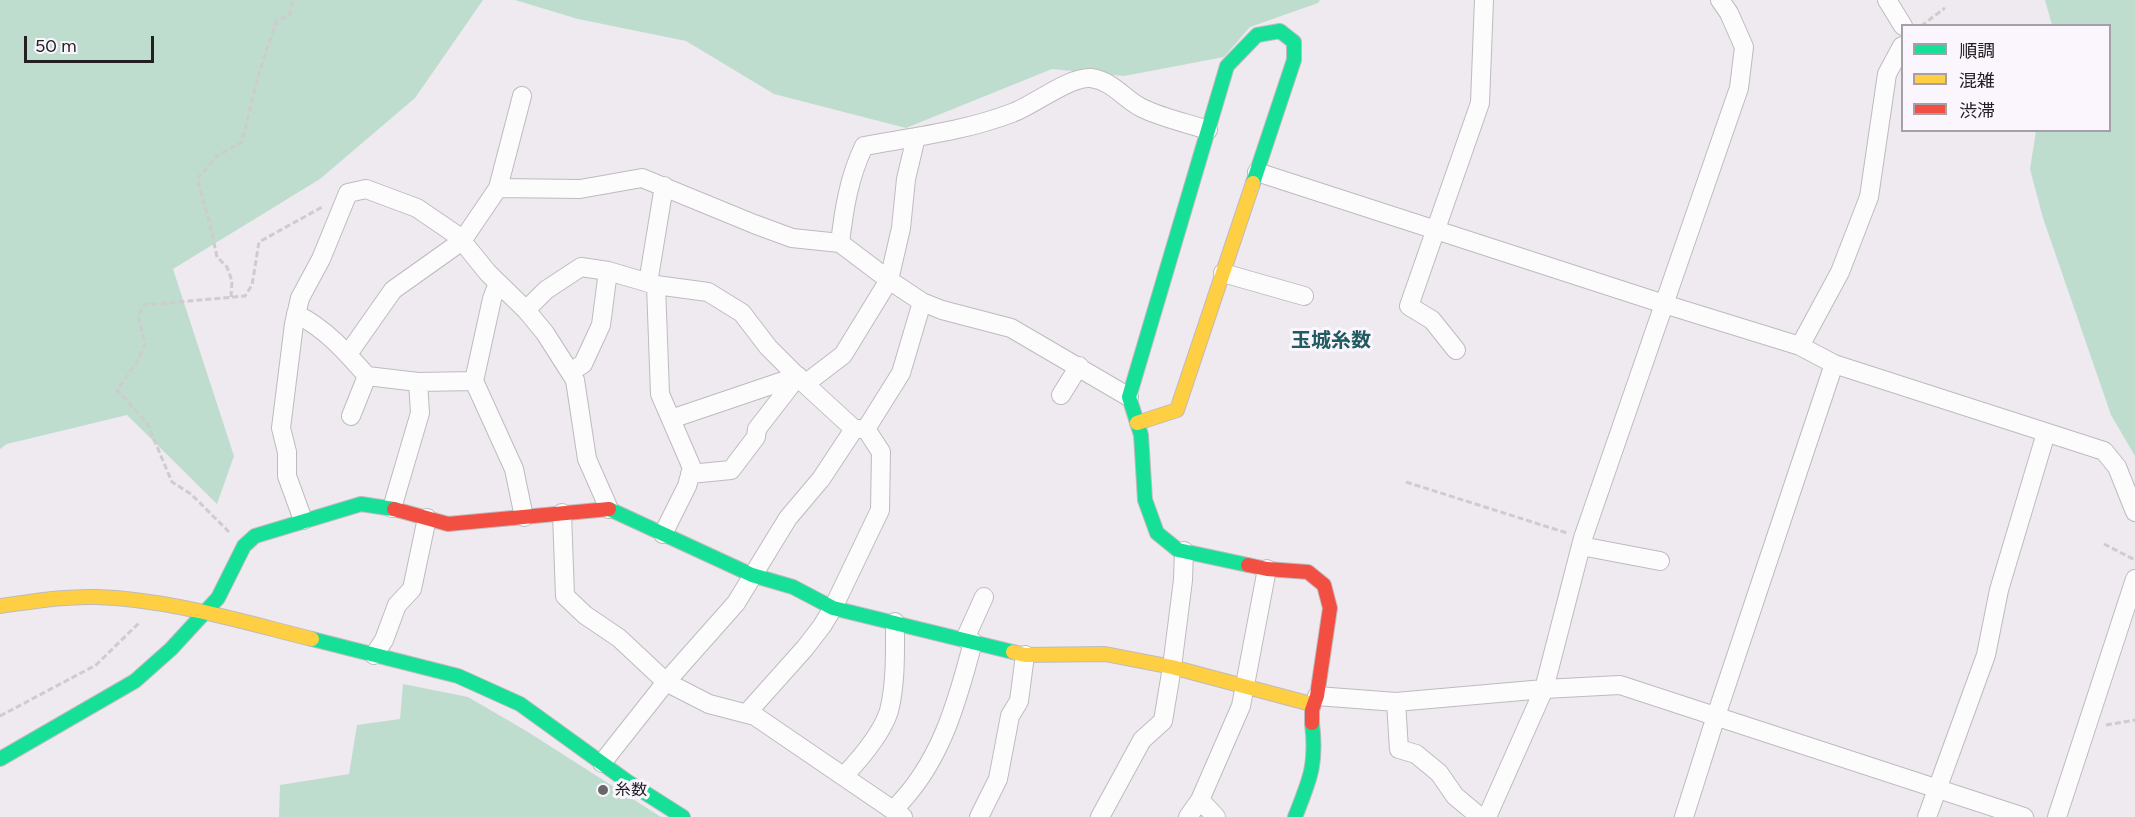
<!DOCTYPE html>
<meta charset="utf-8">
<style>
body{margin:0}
#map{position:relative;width:2135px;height:817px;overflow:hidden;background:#eeeaef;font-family:Figtree,"Noto Sans JP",sans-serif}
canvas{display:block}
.legend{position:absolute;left:1901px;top:24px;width:210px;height:108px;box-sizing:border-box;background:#fbf5fe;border:2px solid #a5a0a7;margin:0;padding:8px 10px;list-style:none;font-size:18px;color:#232024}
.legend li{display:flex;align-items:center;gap:12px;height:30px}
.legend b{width:30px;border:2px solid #a5a0a7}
.scale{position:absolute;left:24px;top:36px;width:130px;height:27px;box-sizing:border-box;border:3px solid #232024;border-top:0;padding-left:8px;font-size:18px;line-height:21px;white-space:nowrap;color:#232024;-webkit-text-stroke:4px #fbf5fe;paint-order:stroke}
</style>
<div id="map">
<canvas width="2135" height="817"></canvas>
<ul class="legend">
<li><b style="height:8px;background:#16e098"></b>順調</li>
<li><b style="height:8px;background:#ffcf43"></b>混雑</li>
<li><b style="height:8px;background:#f24e42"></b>渋滞</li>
</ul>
<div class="scale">50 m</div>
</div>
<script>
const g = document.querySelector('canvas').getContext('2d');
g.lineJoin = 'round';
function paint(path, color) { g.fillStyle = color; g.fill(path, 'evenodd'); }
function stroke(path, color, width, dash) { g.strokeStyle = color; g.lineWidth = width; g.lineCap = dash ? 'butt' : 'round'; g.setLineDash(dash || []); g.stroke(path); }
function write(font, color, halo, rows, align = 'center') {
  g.font = font + ' Figtree,"Noto Sans JP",sans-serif'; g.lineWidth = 6; g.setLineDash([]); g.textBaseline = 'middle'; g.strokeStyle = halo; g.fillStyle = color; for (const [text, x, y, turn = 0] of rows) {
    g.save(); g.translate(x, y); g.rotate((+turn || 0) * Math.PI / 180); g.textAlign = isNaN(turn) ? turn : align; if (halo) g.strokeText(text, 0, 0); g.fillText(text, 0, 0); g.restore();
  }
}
const green = new Path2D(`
 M0,0h483l-68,98 -95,81 -147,90 61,187 -17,48 -90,-89 -120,29 -7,5z
 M515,0h805l-2,3 -68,24 -26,30 -100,19 -72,-7 -146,59 -132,-34 -88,-53 -108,-22z
 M2045,0h90v456l-24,-41 -68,-197 -13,-49 6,-38 74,-1v-104l-58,-1z
 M403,684l65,13 60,35 133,85h-382l1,-32 69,-11 8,-49 43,-6z`);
const path = new Path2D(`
 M1921,26l24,-18
 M231,297l1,-16 -5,-14 -10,-10 -8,-37 -12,-41 20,-23 25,-14 16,-66 18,-54 14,-8 3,-14
 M1406,482l161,51
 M229,532l-38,-38 -19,-12 -25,-59 -30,-33 19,-26 9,-20 -7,-28 6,-11 101,-9 7,-11 7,-43 65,-36
 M2104,544l31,16
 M0,716l96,-51 43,-42
 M2106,725l29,-5`);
const street = new Path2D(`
 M1887,0l16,26
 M1257,172l407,132 136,42 34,18 270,87 13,16 18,45
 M498,188l82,1 62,-11 112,46 38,14 48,5 49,37 12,-52 5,-49 10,-42
 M840,243c4,-34 9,-66 24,-97 50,-9 101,-15 148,-33 22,-8 58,-37 79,-35 22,3 33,21 51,30 20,10 45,15 66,22
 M1223,273l81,23
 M498,283l-6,16 -18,82 40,88 10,48
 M648,283l16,-97
 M656,285l4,109 32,74 -5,18 -24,48
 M526,310l20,-20 35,-23 27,4 48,14 52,7 34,21 26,34 37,37
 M296,314c29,14 50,38 71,62l51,6 56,-1
 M1800,346l40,-74 29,-75 18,-123 15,-28
 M1456,350l-24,-30 -23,-14 71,-203 4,-103
 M348,354l45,-64 69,-49 36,-53 24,-92
 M570,372l13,-8 18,-39 7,-54
 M1061,395l18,-29
 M351,416l16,-40
 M671,419l127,-43
 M854,429l-33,50 -33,39 -52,85 -70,79 43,22 46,12 148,101
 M864,429h-10l-49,-45 38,-29 46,-75 33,22 20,8 69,18 118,69
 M866,429l35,-56 21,-71
 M690,474l41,-4 25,-33 1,-8 41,-53
 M392,508l28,-95 -2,-31
 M562,513l3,83 20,19 34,23 47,44 -64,81
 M303,520l-16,-44v-24l-6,-24 13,-104 6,-26 21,-39 27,-66 18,-4 51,19 41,28 30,37 38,37 19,23 30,47 12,79 22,50
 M1581,546l79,15
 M965,639l19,-42
 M374,655l10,-15 13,-35 15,-16 15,-71
 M1317,696l79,6 148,-13 76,-4 404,132
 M1396,702l3,47 17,5 23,19 16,23 25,21
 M747,713l58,-65 17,-22 11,-18 47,-98 1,-58 -15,-23
 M844,776c16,-17 38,-43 45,-65 7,-28 6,-60 6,-89
 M1200,800l16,17
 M893,810c47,-45 64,-107 80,-168
 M979,817l19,-38 12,-63 9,-15 6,-46
 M1100,817l42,-77 21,-19 9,-54 11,-87 1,-29
 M1188,817l12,-17 41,-94 26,-137
 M1487,817l57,-128 39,-151 156,-450 5,-41 -15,-34 -9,-13
 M1684,817l32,-101 118,-352
 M1927,817l59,-162 13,-65 47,-157
 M2057,817l78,-238`);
const fast = new Path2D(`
 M609,509l143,66 41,12 40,21 180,44
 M1248,565l-70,-15 -21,-17 -12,-33 -4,-65 -12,-38 98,-331 30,-31 23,-4 14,11v18l-41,123
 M312,639l146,37 62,28 108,78 55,35
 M0,759l135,-78 36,-32 47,-51 26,-52 11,-10 106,-32 33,5
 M1295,817c15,-38 22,-52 17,-94`);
const slow = new Path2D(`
 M1137,423l40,-13 76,-227
 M0,606c31,-4 64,-10 96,-9 72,2 147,25 216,42
 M1013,652l12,3 80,-1 67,13 139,37`);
const jam = new Path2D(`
 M394,509l54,15 161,-15
 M1248,565l19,4 41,3 16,13 6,23 -13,88 -5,14v13`);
const markers = [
 [603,790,6,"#6a676b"]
];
const poiNames = [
 ["糸数",615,790]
];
const quarterNames = [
 ["玉城糸数",1331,341]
];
paint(green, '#bfddcf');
stroke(street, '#bebbbf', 20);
stroke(fast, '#bebbbf', 16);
stroke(slow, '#bebbbf', 16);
stroke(jam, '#bebbbf', 16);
stroke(path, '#cdccce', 3, [6, 3]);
stroke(street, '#fcfcfd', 18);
stroke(fast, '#16e098', 14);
stroke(slow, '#ffcf43', 14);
stroke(jam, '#f24e42', 14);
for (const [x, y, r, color] of markers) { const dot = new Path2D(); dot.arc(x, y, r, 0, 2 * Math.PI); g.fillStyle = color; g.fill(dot); stroke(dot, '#fbf5fe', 2); }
write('16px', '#232024', '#fbf5fe', poiNames, 'left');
write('bold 20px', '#215b60', '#fbf5fe', quarterNames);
</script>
